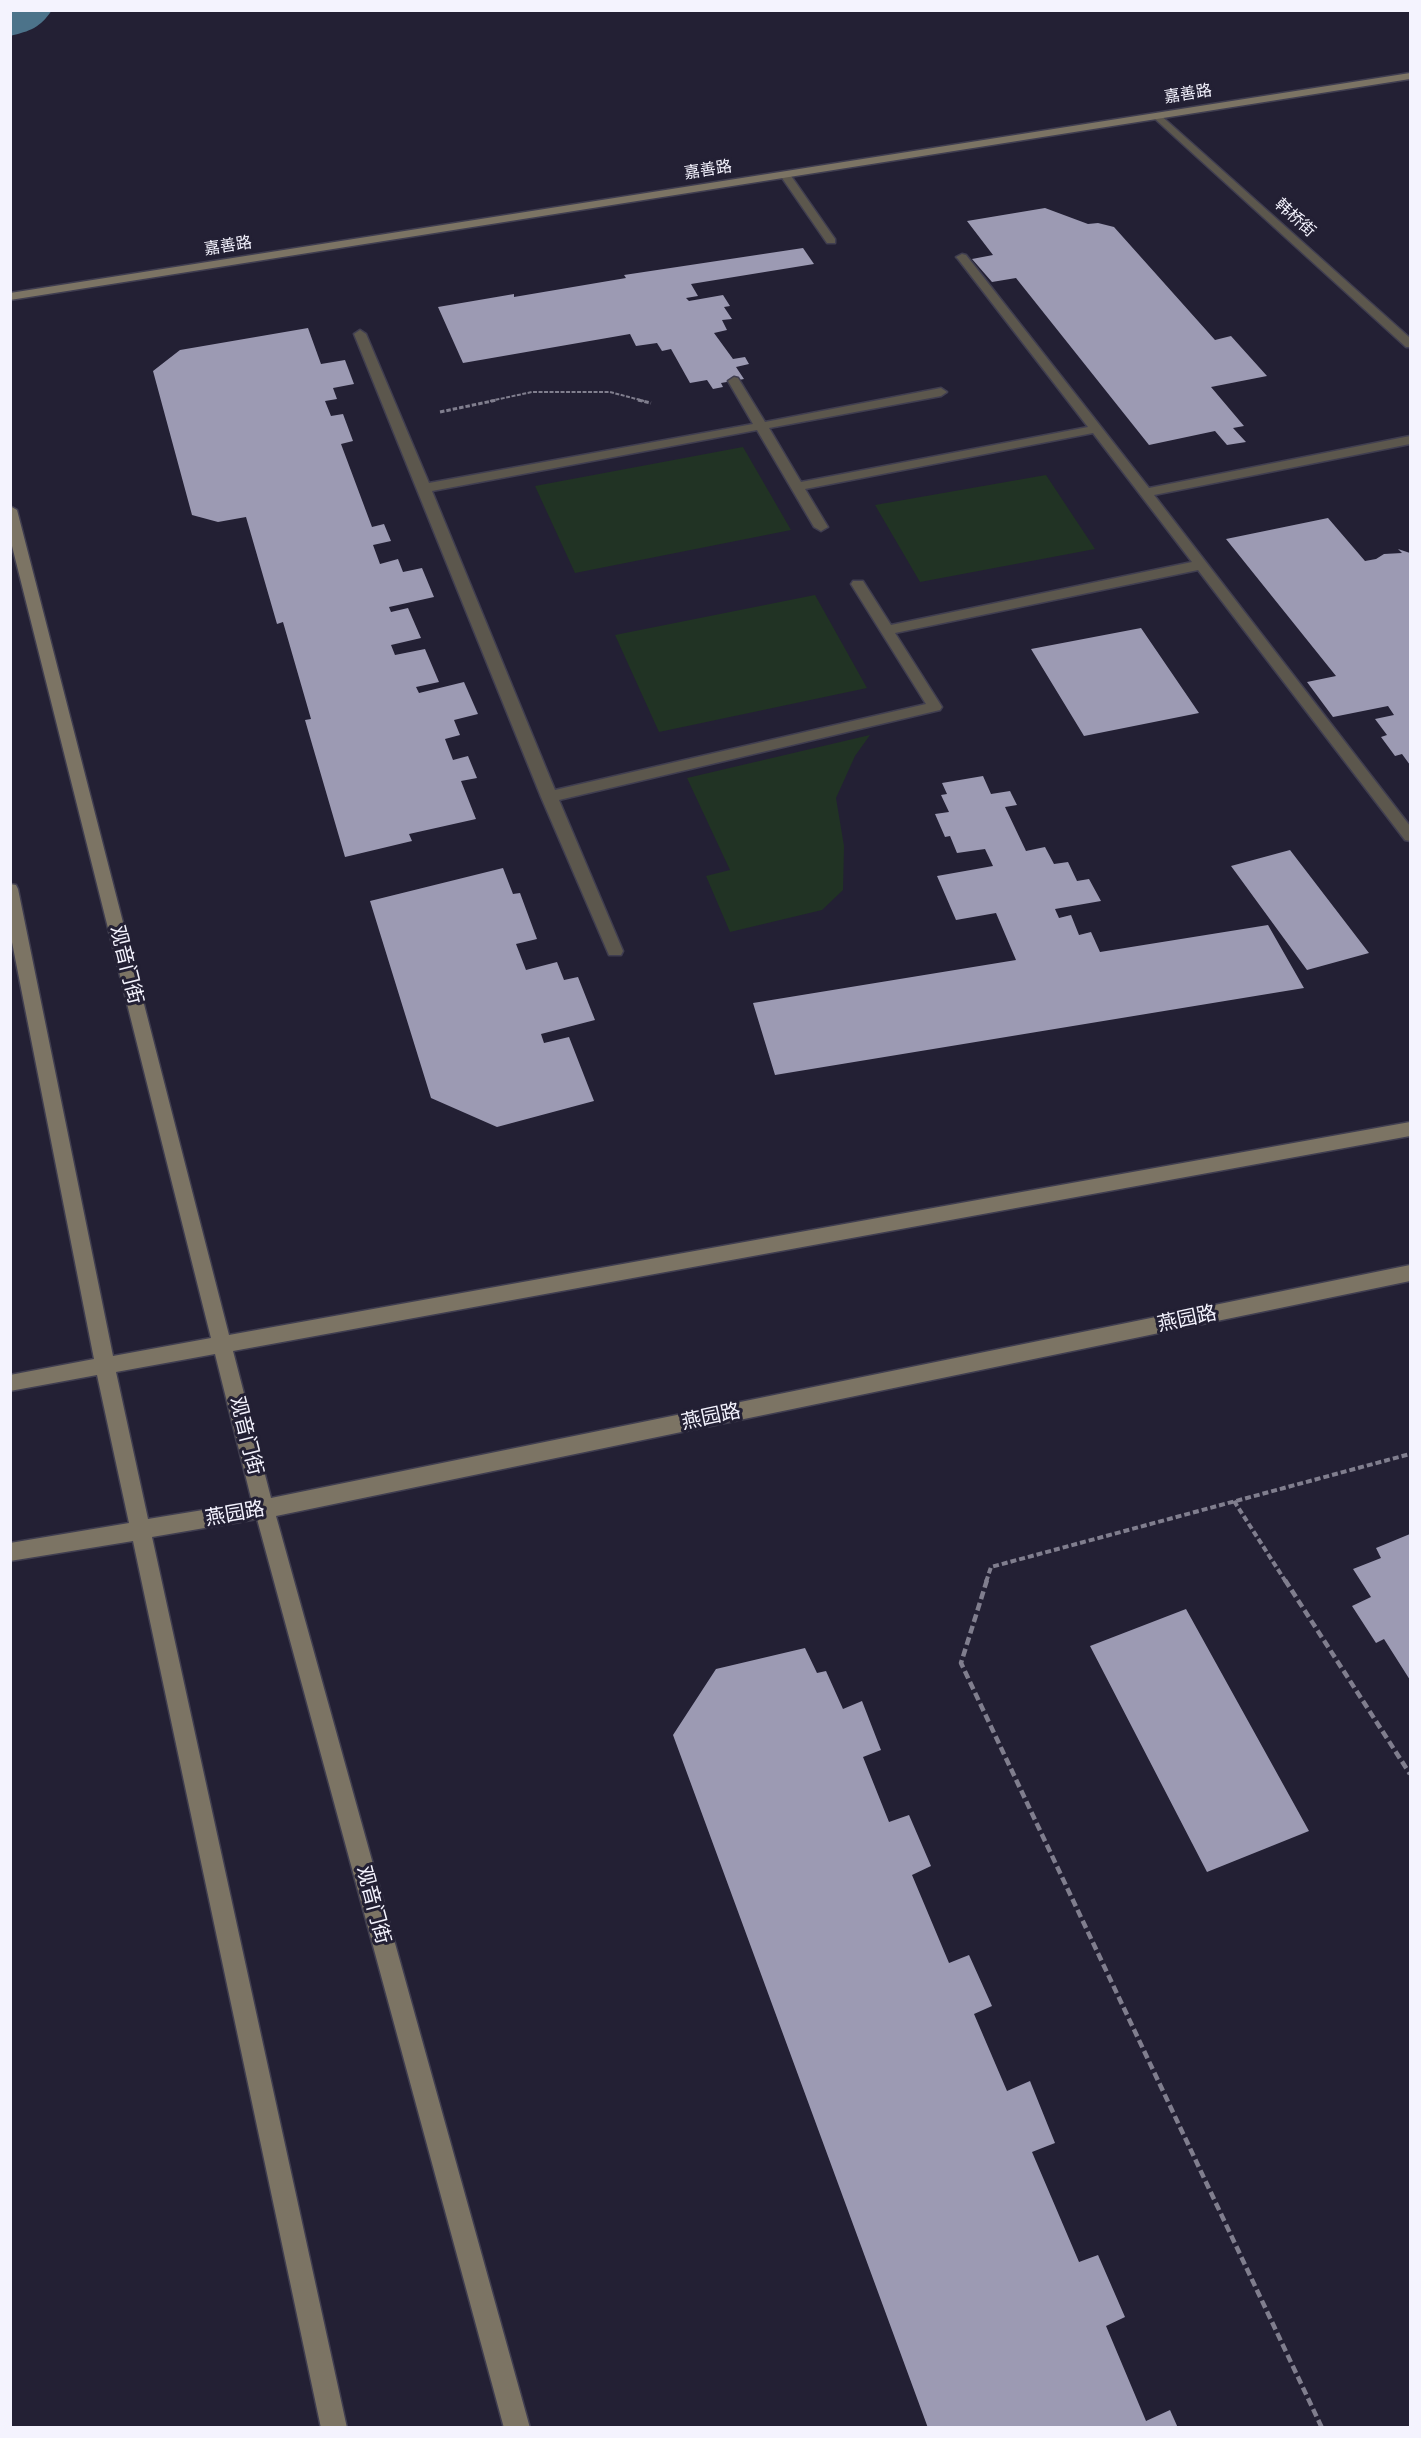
<!DOCTYPE html>
<meta charset="utf-8">
<style>
body{margin:0}
#map{position:relative;width:1421px;height:2438px;overflow:hidden;background:#232034;font-family:Montserrat,sans-serif}
canvas{display:block}
.frame{position:absolute;inset:0;border:12px solid #f4f3fe;pointer-events:none}
</style>
<div id="map">
<canvas width="1421" height="2438"></canvas>
<div class="frame"></div>
</div>
<script>
const g = document.querySelector('canvas').getContext('2d');
g.lineJoin = 'round';
function paint(path, color) { g.fillStyle = color; g.fill(path, 'evenodd'); }
function stroke(path, color, width, dash) { g.strokeStyle = color; g.lineWidth = width; g.lineCap = dash ? 'butt' : 'round'; g.setLineDash(dash || []); g.stroke(path); }
function write(font, color, halo, rows, align = 'center') {
  g.font = font + ' Montserrat,"Noto Sans SC",sans-serif'; g.lineWidth = 6; g.setLineDash([]); g.textBaseline = 'middle'; g.strokeStyle = halo; g.fillStyle = color; for (const [text, x, y, turn = 0] of rows) {
    g.save(); g.translate(x, y); g.rotate((+turn || 0) * Math.PI / 180); g.textAlign = isNaN(turn) ? turn : align; if (halo) g.strokeText(text, 0, 0); g.fillText(text, 0, 0); g.restore();
  }
}
const green = new Path2D(`
 M743,447l48,83 -216,43 -40,-87z
 M1046,475l49,74 -175,33 -45,-77z
 M815,595l52,93 -208,44 -44,-97z
 M870,735l-15,21 -19,42 8,48 -1,44 -21,20 -92,22 -24,-56 24,-6 -43,-92z`);
const river = new Path2D(`
 M10,10h42c-12,18 -22,21 -42,26z`);
const building = new Path2D(`
 M1045,208l43,16 10,-1 16,4 101,113 16,-4 36,40 -56,11 33,39 -11,2 13,14 -19,3 -12,-14 -66,14 -133,-167 -24,4 -20,-23 21,-4 -26,-34z
 M803,248l11,16 -123,20 7,12 -12,2 3,3 34,-6 7,11 -6,1 8,12 -10,1 5,10 -13,3 19,26 12,-2 4,7 -13,3 8,12 -23,4 2,4 -10,2 -6,-9 -17,3 -19,-34 -9,2 -5,-8 -21,3 -6,-12 -167,29 -25,-56 76,-13v3l112,-19 -2,-3z
 M308,328l13,36 24,-4 9,24 -21,4 4,11 -12,2 6,15 12,-2 10,27 -12,3 31,83 12,-3 7,17 -18,4 7,19 18,-5 5,13 19,-4 12,29 -45,10 2,5 17,-4 13,30 -30,7 4,10 30,-6 14,33 -23,5 3,6 45,-11 14,32 -24,6 6,15 -15,4 8,21 15,-4 9,22 -16,3 15,38 -67,15 3,7 -67,16 -40,-137 6,-1 -28,-97 -6,2 -31,-107 -28,5 -26,-7 -39,-144 27,-21z
 M1328,518l37,43 11,-2 8,-5 18,-1 -4,-4 12,4v212l-8,-11 -7,2 -14,-19 6,-2 -12,-16 19,-4 -6,-9 -55,11 -26,-35 29,-6 -110,-137z
 M1141,628l58,85 -115,23 -53,-87z
 M983,776l8,18 19,-3 7,14 -12,2 21,44 19,-4 9,17 14,-2 9,19 12,-2 12,22 -46,8 4,9 12,-3 8,20 12,-3 9,20 168,-27 36,63 -529,87 -22,-72 263,-43 -20,-47 -40,7 -19,-44 56,-10 -8,-17 -28,4 -7,-17 -5,1 -10,-23 14,-2 -8,-17 6,-1 -5,-11z
 M1290,850l79,103 -62,17 -76,-104z
 M503,868l10,26 7,-1 17,46 -21,5 10,26 31,-8 7,18 14,-3 17,43 -54,14 3,9 25,-6 25,64 -97,26 -66,-29 -61,-197z
 M1410,1534v146l-26,-41 -8,4 -24,-37 19,-9 -18,-28 28,-11 -5,-10z
 M1186,1609l123,222 -102,41 -117,-226z
 M805,1648l12,25 9,-2 17,38 19,-8 19,49 -18,7 26,65 20,-7 22,51 -19,9 37,88 20,-8 23,51 -18,8 33,77 23,-10 25,62 -23,9 47,110 19,-7 27,62 -19,9 40,95 24,-11 8,18h-250l-255,-693 43,-66z`);
const pathFar3 = new Path2D(`
 M490,401l42,-9h78l34,9`);
const pathFar2 = new Path2D(`
 M638,400l13,3
 M440,412l57,-12`);
const pathFar1 = new Path2D(`
 M1234,1501l52,81
 M986,1582l5,-15 419,-113`);
const path = new Path2D(`
 M987,1580l-26,83 361,765
 M1285,1580l125,194`);
const lane = new Path2D(`
 M785,172l4,1 46,66v4h-8l-47,-68z
 M962,254l4,1 183,233 261,-52v8l-256,51 256,331v15l-5,-1 -207,-270 -303,63 47,74 -2,3 -381,90 64,151 -2,4h-12l-68,-158 -187,-463 6,-4 6,4 63,149 324,-59 -25,-43 6,-4 4,1 27,44 176,-34 6,4 -6,4 -172,32 32,54 287,-55 -130,-168 -2,-2zM757,430l57,97 7,4 7,-4 -23,-38 288,-56 99,129 -301,63 -28,-44h-10l-2,3 75,120 -371,86 -123,-299z`);
const street = new Path2D(`
 M1158,113l252,225v9h-4l-252,-229 -1,-2z`);
const secondary = new Path2D(`
 M1410,73v6l-1400,221v-7z
 M10,506l7,4 212,825 1181,-213v14l-1177,215 38,147 1139,-233v16l-1134,235 254,912h-26l-247,-909 -105,18 195,891h-26l-188,-887 -123,20v-18l119,-20 -32,-148 -87,16v-16l84,-16 -84,-427v-48l6,1 2,4 95,467 98,-18 -201,-800zM215,1354l37,148 -104,17 -32,-147z`);
const farStreetnames = [
 ["嘉善路",1188,94,-9],
 ["嘉善路",708,170,-9],
 ["韩桥街",1295,218,42],
 ["嘉善路",228,246,-9]
];
const streetNames = [
 ["观音门街",126,965,76],
 ["燕园路",1187,1319,-12],
 ["燕园路",711,1417,-12],
 ["观音门街",246,1436,76],
 ["燕园路",235,1514,-10],
 ["观音门街",373,1905,75]
];
paint(green, '#213324');
paint(river, '#4c738a');
paint(building, '#9c9ab3');
stroke(lane, '#403e50', 3);
stroke(street, '#403e50', 3);
stroke(secondary, '#403e50', 3);
stroke(pathFar3, '#807e8e', 2, [4, 1.5]);
stroke(pathFar2, '#807e8e', 3, [4.5, 2]);
stroke(pathFar1, '#807e8e', 4, [6, 3]);
stroke(path, '#807e8e', 4.5, [8, 4]);
paint(lane, '#5c574d');
paint(street, '#5c574d');
paint(secondary, '#7c7464');
write('16px', '#f4f3fe', '#232034', farStreetnames);
write('20px', '#f4f3fe', '#232034', streetNames);
</script>
